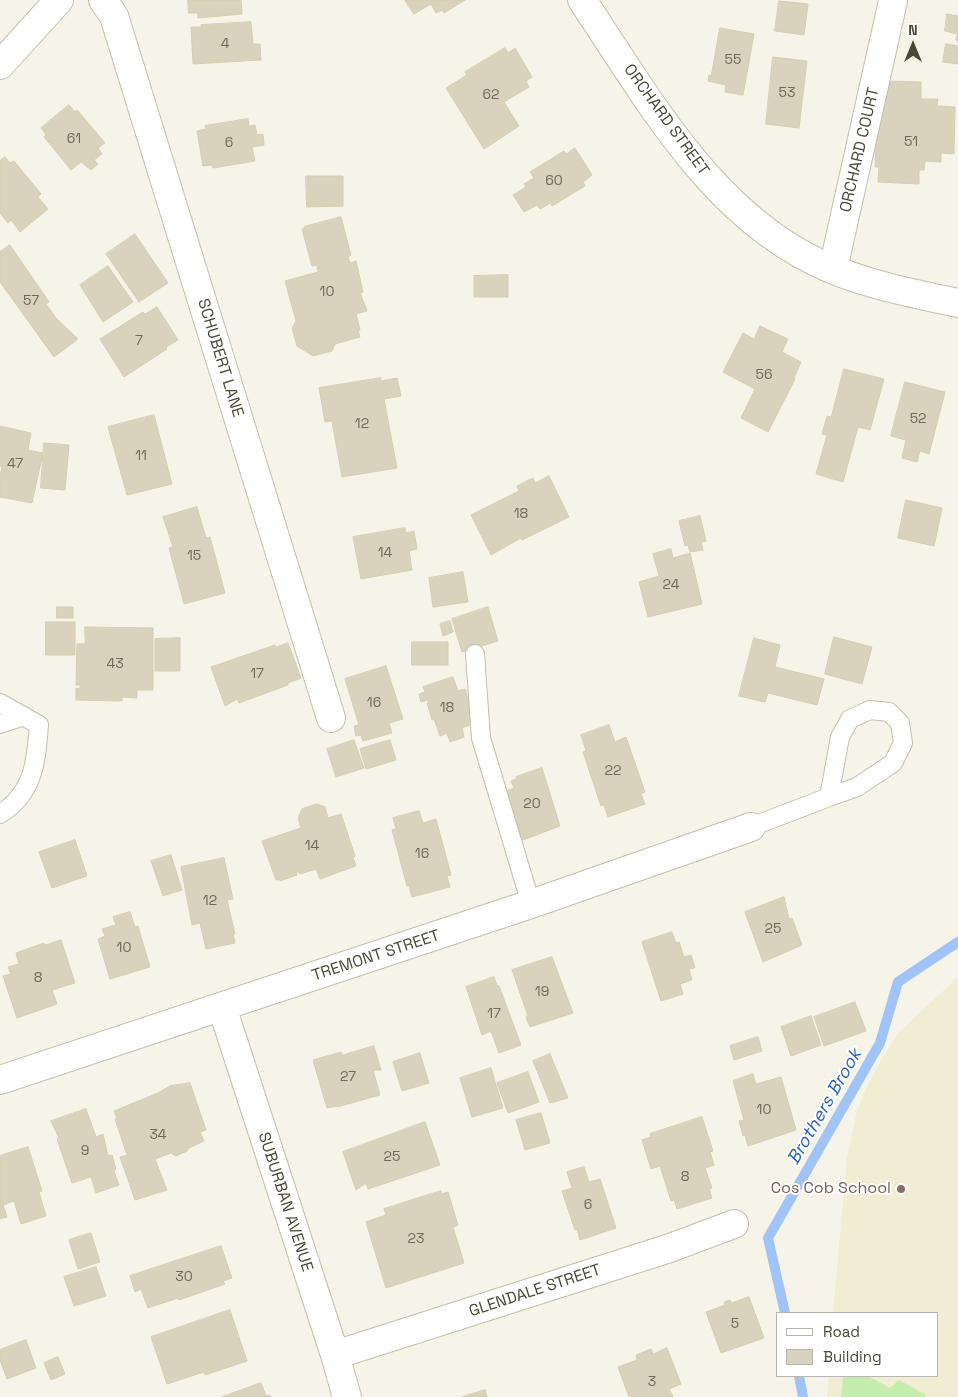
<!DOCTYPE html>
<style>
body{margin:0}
#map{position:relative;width:958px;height:1397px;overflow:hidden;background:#f6f4e9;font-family:"Space Grotesk",sans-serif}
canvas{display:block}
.legend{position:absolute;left:776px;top:1312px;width:162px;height:65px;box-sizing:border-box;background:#fff;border:1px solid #b7b5af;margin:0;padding:6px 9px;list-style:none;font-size:15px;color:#4b4636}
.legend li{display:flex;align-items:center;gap:10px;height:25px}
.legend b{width:25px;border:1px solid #b7b5af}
.north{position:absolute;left:888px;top:20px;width:50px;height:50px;-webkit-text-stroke:4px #fff;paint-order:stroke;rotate:0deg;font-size:14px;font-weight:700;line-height:20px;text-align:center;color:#4b4636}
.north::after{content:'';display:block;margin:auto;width:18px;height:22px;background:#4b4636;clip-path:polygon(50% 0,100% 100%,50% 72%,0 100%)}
</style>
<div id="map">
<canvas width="958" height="1397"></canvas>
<ul class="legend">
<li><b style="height:6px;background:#fff"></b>Road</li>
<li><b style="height:14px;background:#d9d3bd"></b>Building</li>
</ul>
<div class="north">N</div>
</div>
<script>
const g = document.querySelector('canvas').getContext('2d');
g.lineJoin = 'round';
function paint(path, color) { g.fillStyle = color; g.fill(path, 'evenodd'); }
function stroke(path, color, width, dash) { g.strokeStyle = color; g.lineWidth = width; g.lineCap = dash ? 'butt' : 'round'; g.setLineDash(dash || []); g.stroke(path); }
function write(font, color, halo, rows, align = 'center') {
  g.font = font + ' "Space Grotesk",sans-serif'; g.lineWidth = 4; g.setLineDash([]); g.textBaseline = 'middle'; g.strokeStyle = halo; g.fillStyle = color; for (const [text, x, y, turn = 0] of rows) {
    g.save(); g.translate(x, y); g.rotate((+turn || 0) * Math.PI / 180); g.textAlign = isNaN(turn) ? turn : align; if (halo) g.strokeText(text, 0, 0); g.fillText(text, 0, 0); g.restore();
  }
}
const education = new Path2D(`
 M958,977v420h-131l2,-21h108v-63h-104l14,-155 10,-48 17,-38 24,-39z`);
const green = new Path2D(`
 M843,1376h25l22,12 9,-8 27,15 -1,2h-84z`);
const stream = new Path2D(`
 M785,1313l-17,-75 112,-195 18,-61 60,-40
 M799,1376l4,21`);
const building = new Path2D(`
 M188,0h53l1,14 -44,4v-5h-9z
 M405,0h60l-21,13 -2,-3 -6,3 -5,-9 -17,10z
 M779,1l29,3 -4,31 -29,-4z
 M947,14l11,2v25l-2,-1 1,-6 -12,-3z
 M251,22l2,22h7l1,16 -68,4 -2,-37h11l-1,-2z
 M720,28l34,6 -11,61 -18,-3 1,-7 -18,-4 1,-6 2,1z
 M946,44l12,2v18l-15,-2z
 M505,48l3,5 7,-5 17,29 -6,4 3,6 -25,15 15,24 -35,23 -38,-61 21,-13 -2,-3z
 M773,57l34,4 -8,67 -33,-4z
 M883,81l38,1v17h17l-1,7 18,1 -1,47 -13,-1v9l-16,-1 -1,9h-5v14l-41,-2 1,-15h-4l3,-58z
 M69,105l6,7 2,-2 28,33 -7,5 4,6 -8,6 4,4 -7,6 -10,-8 -10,8 -27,-33 2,-2 -5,-7z
 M248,119l1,7 6,-1 2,10 6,-1 1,11 -12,2 3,14 -42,7 -1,-3 -9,1 -6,-35 9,-2 -1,-3z
 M575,148l17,27 -9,7 2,4 -33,20 -1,-3 -11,6 -3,-4 -13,7 -11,-17 13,-8 -2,-3 10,-6 -4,-6 34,-21 2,3z
 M5,157l5,6 4,-2 27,33 -3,3 10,12 -28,23 -9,-12 -3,3 -8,-10v-52z
 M306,176h37v30l-36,1z
 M341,217l10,38 -3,2 2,6 6,-2 7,31 -3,1 7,18 -11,3 4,16 -2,1 2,6 -25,7 -3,7 -19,5 -16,-10 -5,-18 4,-7 -11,-40 33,-9 -1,-7 -5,1 -10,-37h2v-2z
 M135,234l33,49 -29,19 -33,-48z
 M10,245l39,57 -3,2 10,14 22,21 -24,18 -54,-75v-30z
 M108,266l25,36 -30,20 -23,-37z
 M508,275v22h-34v-21z
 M157,307l21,33 -12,7 1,2 -43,28 -24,-38 43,-27 2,2z
 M760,326l28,13 -6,13 19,10 -7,16 1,1 -27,53 -27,-14 14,-29 -32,-17 20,-39 11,6z
 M844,369l40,10 -14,51 -12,-3 -15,55 -27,-8 11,-39 -5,-1 5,-18 4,1z
 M381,378v3l16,-3 4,18 -17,3 13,69 -55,9 -10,-56 -7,1 -6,-34z
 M905,382l40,10 -16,62 -9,-3 -3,11 -15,-4 4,-18 -15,-4z
 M154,415l18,69 -45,11 -19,-68z
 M0,426l31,7 -3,17 15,3 -11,50 -32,-6v-20l2,-10 -2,-1z
 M44,443l25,2 -4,45 -24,-2z
 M549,476l20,41 -47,23 -1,-2 -30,17 -20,-40 48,-24 -2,-5 16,-8 2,5z
 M906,500l36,8 -8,38 -36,-8z
 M197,507l9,31 4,-1 15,56 -41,11 -15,-56 4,-1 -10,-30z
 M700,516l6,25 -5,1 2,8 -13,2 -2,-7 -3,1 -6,-25z
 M405,528l1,5 8,-2 3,18 -8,2 3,19 -51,9 -8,-42z
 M671,549l2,9 17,-5 12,51 -54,13 -9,-35 20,-6 -6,-22z
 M463,572l5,30 -35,5 -4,-29z
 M57,607h16v11h-16z
 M488,607l10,34 -36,11 -10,-33z
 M450,621l3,11 -10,4 -3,-12z
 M46,622h29v33h-29z
 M85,627l68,1v62h-16v8l-15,-1v4l-46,-1v-12l4,1v-4h-4l1,-41h8z
 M834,637l38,10 -10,37 -37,-10z
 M180,638v33h-25v-32z
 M754,638l26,7 -5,22 49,12 -7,26 -49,-12 -3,9 -26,-6z
 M412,642h36v23h-36z
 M288,643l13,35 -13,5v2l-49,18 -2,-4 -12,7 -14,-39 64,-22 1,2z
 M386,666l17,53 -14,4 3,10 -29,8 -2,-6 -5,1 -2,-10 5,-1 -14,-46z
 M453,677l5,14 7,-2 10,31 -1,3 -12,5 2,9 -14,5 -3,-9 -7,3 -6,-17 -2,1 -5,-17h2l-1,-3 -7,2 -2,-8 6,-2 -2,-5z
 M609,725l6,17 11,-5 19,55 -4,2 4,10 -37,13 -4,-12 -3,1 -18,-54 3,-1 -5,-16z
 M354,740l10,28 -28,9 -9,-28z
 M390,740l6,20 -30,9 -6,-20z
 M542,768l18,58 -37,14 -10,-26 -3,1 -8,-22 12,-5 -3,-7 6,-2 -1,-2z
 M317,804l8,3 3,11 13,-4 14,42 -2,1 3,9 -36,13 -4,-10 -16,5 -1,-2h-3l1,3 -17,6v-2l-4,1 -14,-39 39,-13 -3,-10 4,-9z
 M419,811l4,12 13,-4 15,56 -4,1 3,11 -38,10 -3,-11h-2l-15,-56 4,-1 -3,-11z
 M75,840l12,36 -35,12 -13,-36z
 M171,855l11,35 -19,6 -12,-35z
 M224,858l9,41 -6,1 8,34h-2l2,9 -29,6 -6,-26 -8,2 -11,-58z
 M784,897l5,22 3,-1 10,27 -39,17 -18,-50z
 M130,912l5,15 3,-1 12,41 -40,12 -12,-40 7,-3 -3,-7 14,-4 -3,-8z
 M672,932l4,11 3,-1 5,15 7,-2 4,13 -6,1 3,11 -12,4 3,10 -22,7 -19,-59z
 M61,940l14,43 -23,7 5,14 -40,14 -14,-42 8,-2 -3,-7 11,-3 -3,-11 28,-10 1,2z
 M552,957l21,56 -43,14 -4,-10 2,-1 -16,-46z
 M494,977l3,9h2l22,59 -22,8 -8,-22 -9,4 -16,-48z
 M855,1002l11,29 -42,15 -10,-29z
 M811,1016l10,29 -30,11 -10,-29z
 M758,1037l4,14 -28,9 -4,-14z
 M374,1046l7,24h-8l7,25 -43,12v-1l-10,2 -14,-48 28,-8 1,3z
 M420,1053l9,30 -27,8 -9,-29z
 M550,1054l18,44 -18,5 -17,-42z
 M491,1068l12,40 -31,9 -12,-39z
 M528,1072l11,30 -31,11 -11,-30z
 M753,1074l3,10 25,-7 15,53 -48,16 -3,-11 -2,1 -4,-15 5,-1 -11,-39z
 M190,1083l16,47 -6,2 4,9 -15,7 -2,3 -11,5 -5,-3 -16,6 12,31 -32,10 -15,-43 7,-2 -12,-36 2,-1 -3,-7 44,-18 12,-7z
 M86,1109l10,28 7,-3 5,22 4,-1 4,14 -2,2 5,14 -23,8 -5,-16 -19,6 -15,-44 2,-1 -8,-17z
 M541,1113l9,30 -25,7 -9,-30z
 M702,1117l11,34 -3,1 4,13 -9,3 7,20 -3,1 3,9 -35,11 -3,-9 -3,1 -11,-35 -9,3 -9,-29 9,-3 -1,-3z
 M425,1122l15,43 -72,24 -2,-6 -10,7 -13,-38z
 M28,1147l14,44 -3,1 7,24 -25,8 -7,-23 -11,4 4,12 -7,2v-63z
 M584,1167l5,15 11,-3 16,49 -36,12 -3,-11 -2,1 -13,-39 10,-3 -5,-16z
 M441,1191l1,3 6,-2 10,33 -5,2 11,36 -78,25 -20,-66 20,-7 -2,-6z
 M91,1233l9,29 -22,7 -9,-29z
 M221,1246l11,32 -9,3 2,3 -46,16 -1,-2 -30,10 -7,-19 -6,3 -5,-16z
 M96,1267l10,29 -32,10 -10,-29z
 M749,1297l15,41 -43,15 -15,-41 19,-7 -1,-3 6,-2 1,3z
 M230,1310l17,51 -42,14 -1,-3 -37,12 -16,-47z
 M26,1340l10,28 -29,11 -7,-19v-10z
 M667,1348l14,36 -12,5 4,8h-44l-11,-30 19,-7 -1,-5 15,-6 2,5z
 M58,1357l7,17 -14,6 -7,-17z
 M261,1383l5,13 4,-1v2h-48z
 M485,1390l2,7h-25z`);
const service = new Path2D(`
 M475,654l6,84 50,166
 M0,703l39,22c-3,37 -5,68 -39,89
 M0,724l24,-8
 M751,827l78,-30 28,-10 36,-24 10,-20 -3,-20 -11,-11 -19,-2 -20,9 -10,18 -11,60`);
const minor = new Path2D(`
 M103,0l11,16 217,702
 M0,65l59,-65
 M833,269l60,-268
 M222,1007l113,348 12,42
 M0,1080l531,-176 220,-77
 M335,1355l335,-107 64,-24`);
const tertiary = new Path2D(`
 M582,0c68,101 133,222 252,270 40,16 82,24 124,33`);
const markers = [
 [901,1189,5,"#8d6e63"]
];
const numberNames = [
 ["4",225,44],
 ["55",733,60],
 ["53",787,93],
 ["62",491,95],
 ["61",74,139],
 ["51",911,142],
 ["6",229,143],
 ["60",554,181],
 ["10",327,292],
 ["57",31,301],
 ["7",139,341],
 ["56",764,375],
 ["52",918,419],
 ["12",362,424],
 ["11",141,456],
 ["47",15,464],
 ["18",521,514],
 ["14",385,553],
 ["15",194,556],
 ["24",671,585],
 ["43",115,664],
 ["17",257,674],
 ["16",374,703],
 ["18",447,708],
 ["22",613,771],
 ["20",532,804],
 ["14",312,846],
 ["16",422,854],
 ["12",210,901],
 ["25",773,929],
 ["10",124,948],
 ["8",38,978],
 ["19",542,992],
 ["17",494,1014],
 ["27",348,1077],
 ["10",764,1110],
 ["34",158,1135],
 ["9",85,1151],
 ["25",392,1157],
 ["8",685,1177],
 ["6",588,1205],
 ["23",416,1239],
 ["30",184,1277],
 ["5",735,1324],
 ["3",652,1382]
];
const streetNames = [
 ["ORCHARD STREET",666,120,54],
 ["ORCHARD COURT",860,150,-77],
 ["SCHUBERT LANE",220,358,73],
 ["TREMONT STREET",376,956,-18],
 ["SUBURBAN AVENUE",285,1202,72],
 ["GLENDALE STREET",535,1291,-18]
];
const educationNames = [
 ["Cos Cob School",891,1189]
];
const waterNames = [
 ["Brothers Brook",825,1107,-60]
];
paint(education, '#f0edd2');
paint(green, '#c5eeae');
stroke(stream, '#a0c4f8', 10);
paint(building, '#d9d3bd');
stroke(building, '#d4cdaf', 1);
stroke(service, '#c3bfaa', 20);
stroke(minor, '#c3bfaa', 30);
stroke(tertiary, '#c3bfaa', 30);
stroke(service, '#fff', 18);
stroke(minor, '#fff', 28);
stroke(tertiary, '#fff', 28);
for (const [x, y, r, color] of markers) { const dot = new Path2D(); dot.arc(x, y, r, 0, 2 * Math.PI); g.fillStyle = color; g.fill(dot); stroke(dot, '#fff', 2); }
write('14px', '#6e6958', null, numberNames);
write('16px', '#4b4636', '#fff', streetNames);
write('16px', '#785e54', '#fff', educationNames, 'right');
write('italic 18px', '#2362c3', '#fff', waterNames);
</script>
